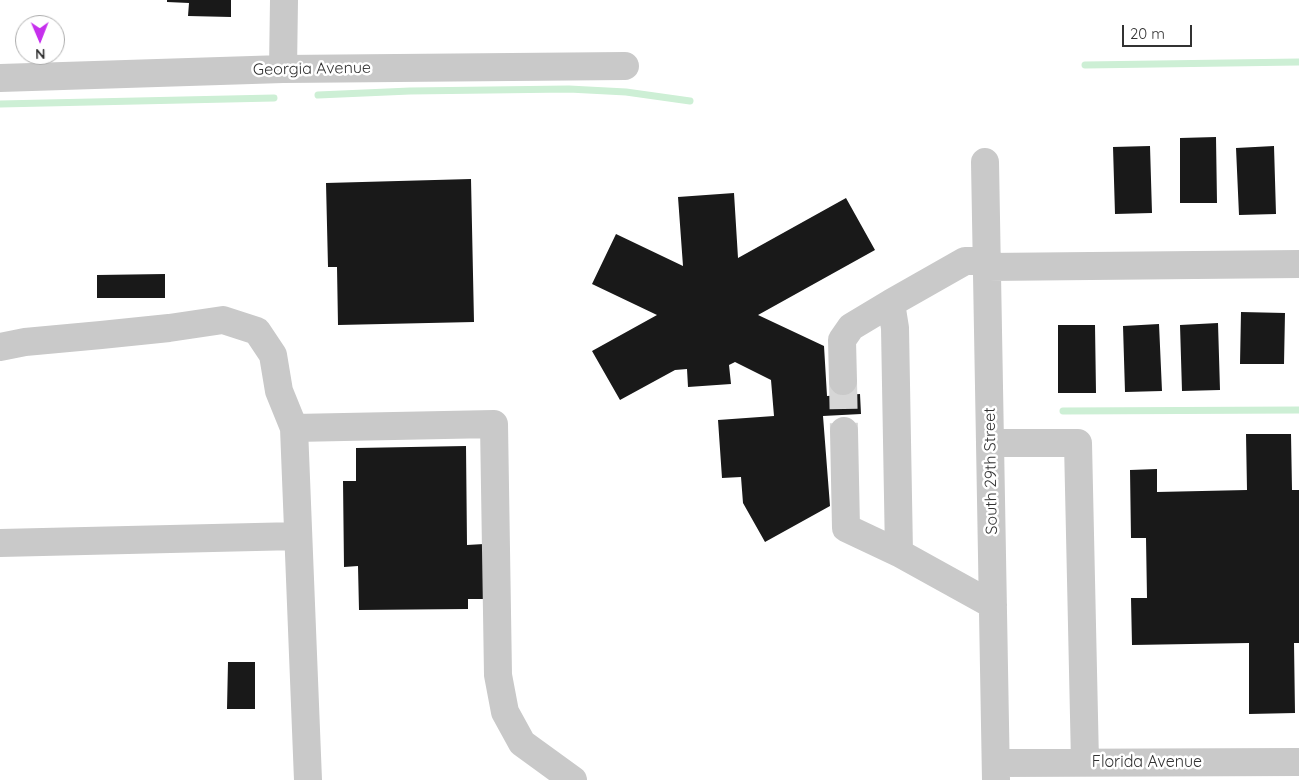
<!DOCTYPE html>
<style>
body{margin:0}
#map{position:relative;width:1299px;height:780px;overflow:hidden;background:#fff;font-family:Quicksand,sans-serif}
canvas{display:block}
.north{position:absolute;left:15px;top:15px;width:50px;height:50px;box-sizing:border-box;background:#fff;border:1px solid #adadad;border-radius:50%;rotate:179deg;font-size:14px;font-weight:700;line-height:20px;text-align:center;color:#323232}
.north::after{content:'';display:block;margin:auto;width:18px;height:22px;background:#c630ed;clip-path:polygon(50% 0,100% 100%,50% 72%,0 100%)}
.scale{position:absolute;left:1122px;top:25px;width:70px;height:22px;box-sizing:border-box;border:2px solid #323232;border-top:0;padding-left:6px;font-size:15px;line-height:18px;white-space:nowrap;color:#323232;-webkit-text-stroke:4px #fff;paint-order:stroke}
</style>
<div id="map">
<canvas width="1299" height="780"></canvas>
<div class="north">N</div>
<div class="scale">20 m</div>
</div>
<script>
const g = document.querySelector('canvas').getContext('2d');
g.lineJoin = 'round';
function stroke(path, color, width, dash) { g.strokeStyle = color; g.lineWidth = width; g.lineCap = dash ? 'butt' : 'round'; g.setLineDash(dash || []); g.stroke(path); }
function paint(path, color) { g.fillStyle = color; g.fill(path, 'evenodd'); }
function write(font, color, halo, rows, align = 'center') {
  g.font = font + ' Quicksand,sans-serif'; g.lineWidth = 5; g.setLineDash([]); g.textBaseline = 'middle'; g.strokeStyle = halo; g.fillStyle = color; for (const [text, x, y, turn = 0] of rows) {
    g.save(); g.translate(x, y); g.rotate((+turn || 0) * Math.PI / 180); g.textAlign = isNaN(turn) ? turn : align; if (halo) g.strokeText(text, 0, 0); g.fillText(text, 0, 0); g.restore();
  }
}
const stream = new Path2D(`
 M1085,65l214,-3
 M318,95l92,-4 159,-2 57,3 64,9
 M0,104l274,-6
 M1063,411l236,-1`);
const building = new Path2D(`
 M167,0h64v17l-43,-1 1,-13 -22,-1z
 M1216,137l1,66h-37v-65z
 M1150,146l2,67 -37,1 -2,-67z
 M1274,146l2,68 -37,1 -3,-67z
 M471,179l3,143 -136,3 -1,-58h-9l-2,-84z
 M734,193l4,65 108,-60 29,52 -117,65 66,31 3,50 33,-2 1,20 -38,2 7,90 -65,36 -22,-39 -2,-26 -19,1 -4,-58 56,-4 -3,-36 -36,-18 -6,3 2,19 -43,3 -1,-18 -12,1 -55,30 -28,-49 65,-36 -65,-31 24,-50 67,32 -5,-69z
 M165,274v24h-68v-23z
 M1241,312l44,1 -1,51h-44z
 M1218,323l2,67 -38,1 -2,-66z
 M1159,324l3,67 -37,1 -2,-66z
 M1058,325h37l1,68h-38z
 M1246,434h45l1,56h7v153h-5l1,70 -46,1v-71l-117,2 -1,-47h16l-1,-60h-15l-1,-68 27,-1v23l90,-2z
 M466,446l1,99 17,-1 1,55h-17v10l-109,1 -1,-44 -14,1 -1,-86h13v-33z
 M228,662h27v47h-28z`);
const minorTunnel = new Path2D(`
 M843,381l1,50`);
const minor = new Path2D(`
 M283,69l1,-69
 M0,78l283,-9 342,-3
 M985,162l11,618
 M987,267l312,-3
 M891,303l74,-42h22
 M0,347l25,-5 76,-7 68,-7 54,-8 34,11 16,24 6,36 15,37
 M843,381l-1,-41 9,-13 40,-24 4,25 4,225
 M844,431l2,97 53,25 94,52
 M990,443h88l7,319
 M0,543l298,-7
 M996,763l303,-1
 M308,780l-14,-352 200,-4 4,251 7,37 17,31 51,37`);
const streetNames = [
 ["Georgia Avenue",312,69,-1],
 ["South 29th Street",991,471,-91],
 ["Florida Avenue",1147,762]
];
stroke(stream, '#cdefd5', 7);
paint(building, '#191919');
stroke(minorTunnel, '#d6d6d6', 28, [28, 14]);
stroke(minor, '#c9c9c9', 28);
write('16px', '#323232', '#fff', streetNames);
</script>
